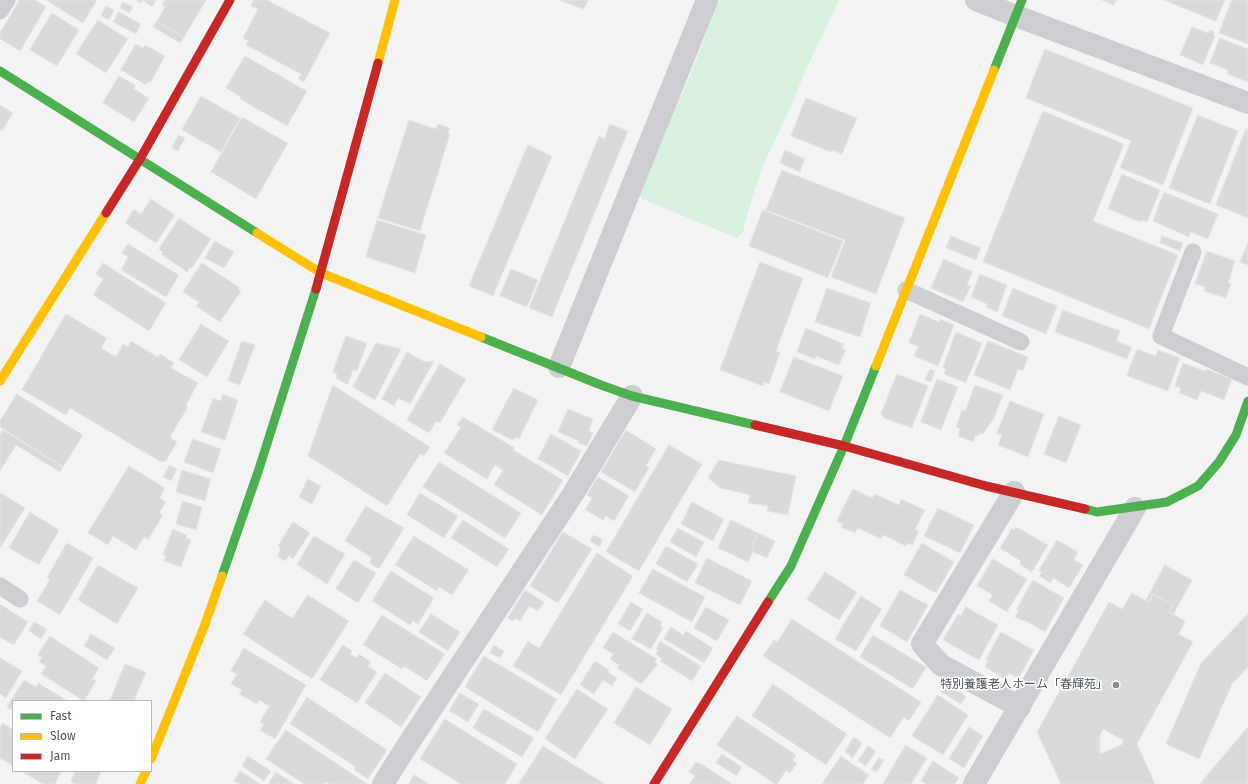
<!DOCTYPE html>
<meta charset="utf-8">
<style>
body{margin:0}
#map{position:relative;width:1248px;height:784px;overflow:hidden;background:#f3f3f3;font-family:"Fira Sans",sans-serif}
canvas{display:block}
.legend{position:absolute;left:12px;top:700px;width:140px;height:72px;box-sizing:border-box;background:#fff;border:1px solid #b7bbbf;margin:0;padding:5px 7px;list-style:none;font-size:12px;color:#4a565f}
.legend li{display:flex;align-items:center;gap:8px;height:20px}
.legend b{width:20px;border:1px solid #b7bbbf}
</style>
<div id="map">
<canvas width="1248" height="784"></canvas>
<ul class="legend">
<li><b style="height:5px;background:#4caf50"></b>Fast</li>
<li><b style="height:5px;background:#ffc107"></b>Slow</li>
<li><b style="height:5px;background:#c62828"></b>Jam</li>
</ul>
</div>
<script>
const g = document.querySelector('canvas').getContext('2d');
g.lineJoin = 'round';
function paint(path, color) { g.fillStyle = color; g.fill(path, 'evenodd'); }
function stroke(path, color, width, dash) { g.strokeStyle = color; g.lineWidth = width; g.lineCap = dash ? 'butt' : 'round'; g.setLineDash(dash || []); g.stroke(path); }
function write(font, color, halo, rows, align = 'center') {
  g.font = font + ' "Fira Sans","Noto Sans JP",sans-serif'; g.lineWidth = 3; g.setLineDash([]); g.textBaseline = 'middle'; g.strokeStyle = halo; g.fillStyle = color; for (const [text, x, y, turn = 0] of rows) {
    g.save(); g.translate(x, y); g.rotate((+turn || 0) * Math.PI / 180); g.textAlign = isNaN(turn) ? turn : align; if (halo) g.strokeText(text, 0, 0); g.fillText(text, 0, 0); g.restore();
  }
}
const green = new Path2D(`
 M720,0h119l-34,72 -18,43 -25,53 -14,44 -5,20 -6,6 -95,-39 -4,-7 29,-71 16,-29 20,-49 7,-25z`);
const building = new Path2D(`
 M20,0h15l11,7 -26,44 -20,-12v-6z
 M46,0h51l-14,23z
 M136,0h20l-4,7 -10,-7 -1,3z
 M165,0h41l-22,37 -27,-16 8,-14 -3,-2z
 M254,0h13l63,33 -26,49 -6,-3 3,-5 -55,-29 2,-4 -5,-3 15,-29 -7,-3z
 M559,0h29l-4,9z
 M1102,0h14l-2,5z
 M1164,0h61l-9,21z
 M1232,0h16v44l-29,-11z
 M123,2l10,5 -4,6 -9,-5z
 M106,6l8,4 -5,10 -8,-4z
 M119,12l22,12 -5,10 -23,-12z
 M52,13l27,17 -22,36 -27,-16z
 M98,20l30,19 -22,34 -30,-19z
 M157,21l27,16 -4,6 -27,-16z
 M1192,27l16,6 2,-3 4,2 -1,3 2,1 -12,29 -23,-10z
 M1220,38l28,11v33l-21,-8 1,-4 -18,-7z
 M136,44l7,4 2,-3 20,11 -15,27 -2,-1 -2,3 -25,-15z
 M1045,49l148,59 -30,77 -43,-17 11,-27 -105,-43z
 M245,56l62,35 -20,35 -47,-27 1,-2 -15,-9z
 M119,76l16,9 -1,4 15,9 -15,24 -31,-19z
 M201,96l39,22 -19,34 -39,-22z
 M806,98l51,20 -15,36 -10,-4 -1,2 -40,-16z
 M0,105l13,8 -11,18 -2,-2z
 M1043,111l81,33 -31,77 85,34 -29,74 -166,-67z
 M1198,115l40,16 -28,73 -41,-16z
 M242,117l46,26 -32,56 -45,-27z
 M409,120l27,9 2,-5 12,4 -2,5 2,1 -30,97 -42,-13z
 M610,124l18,7 -76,186 -23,-9 70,-172 5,3z
 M1246,129l2,1v88l-32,-13z
 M179,135l6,3 -7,13 -6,-3z
 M528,145l24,11 -59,140 -24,-10z
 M785,150l20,9 -5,13 -20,-9z
 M782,170l123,48 -29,76 -45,-17 14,-37 -79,-30z
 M1122,174l38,16 -13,32 -6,-2 -1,2 -32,-13z
 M1164,192l54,22 -10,25 -17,-7 -2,5 -36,-16z
 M151,199l24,16 -19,28 -31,-20 9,-14 7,5z
 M763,210l80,31 -15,37 -79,-32z
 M179,218l32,21 -19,29 -2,-1 -3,5 -26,-18 2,-2 -4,-3z
 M377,220l49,15 -11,38 -49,-16z
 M951,236l30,12 -5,12 -30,-12z
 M1162,236l21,7 -3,8 -20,-8z
 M215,241l19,11 -10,16 -19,-10z
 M1248,243v22l-8,-3z
 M128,244l51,31 -13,22 -45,-27 7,-13 -6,-4z
 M1207,251l28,10 -7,22 3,1 -5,14 -22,-7 1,-4 -10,-3z
 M944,259l29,13 -6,12 4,2 -8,16 -32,-14z
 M760,262l43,16 -27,73 4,2 -11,31 -5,-2 -1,4 -43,-16z
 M103,263l63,40 -17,28 -56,-36 10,-16 -7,-5z
 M202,263l37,24 -1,2 3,2 -21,31 -24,-16 3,-4 -16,-10z
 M511,269l27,11 -11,27 -27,-11z
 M980,274l27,11 -10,27 -11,-5 1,-3 -16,-7z
 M827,288l44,15 -11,34 -45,-15z
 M1013,288l44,18 -11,28 -44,-18z
 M1063,310l57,21 -4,10 16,6 -5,12 -72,-27z
 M66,314l41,24 -6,10 15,9 7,-13 5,3 3,-6 27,16 2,-3 14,9 -3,5 27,15 -12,22 2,2 -18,30 7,5 -11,19 -5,1 -91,-54 -4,7 -44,-25z
 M920,314l19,8 1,-3 14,6 -16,41 -24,-10 4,-10 -9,-3z
 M201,324l28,17 -22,36 -28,-17z
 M806,328l38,16 -2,4 4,2 -7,15 -23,-9 -1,3 -18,-7z
 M956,332l26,11 -16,40 -22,-9 2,-5 -3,-1z
 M346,336l21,7 -10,28 -4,-1 -5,15 -12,-7 1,-4 -4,-2z
 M242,341l13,4 -15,40 -12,-4z
 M988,341l40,16 -5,14 -5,-2 -8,21 -36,-15z
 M376,343l25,6 -26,51 -22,-13z
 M1137,349l19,7 2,-6 22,8 -12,33 -41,-15z
 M407,352l18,10 9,-1 -24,43 -12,-6 -4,8 -12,-7z
 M794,357l49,19 -14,35 -49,-19z
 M1183,363l22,8 1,-2 26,10 -8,21 -23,-9 -4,9 -18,-7 2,-5 -6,-2z
 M440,364l26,15 -26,44 -4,-2 -7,12 -22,-13z
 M930,369l5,2 -4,11 -6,-2z
 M897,374l31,12 -16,42 -28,-10 -3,-4z
 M937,379l21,8 -17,43 -20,-8z
 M333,385l97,62 -6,9 -4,-2 -33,52 -79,-50z
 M975,385l28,10 -9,23 -11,16 -4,-1 -1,3 -2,-1 -3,7 -15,-6 2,-7 -4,-2 6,-17 3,1z
 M514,388l24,12 -19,39 -4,-2 -2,3 -21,-10z
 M17,394l66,41 -20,32 -63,-40v-6z
 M223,394l15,6 -13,40 -24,-8 12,-34 7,3z
 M1010,401l34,13 -16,43 -30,-12 4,-10 -5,-2z
 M568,409l25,10 -4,12 4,2 -6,13 -9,-3 1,-2 -21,-9z
 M1059,416l22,9 -15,38 -22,-9z
 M463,417l52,31 -2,2 50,30 -21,35 -48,-30 9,-15 -8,-5 -8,14 -43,-26 17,-26 -4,-2z
 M3,430l60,37 -3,5 -44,-27 -16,26v-36z
 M626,430l30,19 -10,17 3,2 -14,24 -34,-20z
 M551,434l30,17 -13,25 -30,-17z
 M193,439l28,10 -8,24 -29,-11z
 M669,445l33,19 -63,107 -33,-19z
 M719,460l77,16 -8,39 -21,-4 1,-5 -20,-3 2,-8 -30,-7 -12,-10z
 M439,462l82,51 -16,25 -82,-51z
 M170,465l7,4 -6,12 -8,-4z
 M129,466l36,22 -5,10 6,4 -7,11 4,2 -15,25 -4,-3 -8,13 -23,-14 -5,9 -20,-12z
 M182,470l29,9 -6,22 -29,-9z
 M598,477l31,19 -15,25 -8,-5 -3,4 -18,-10 7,-12 -5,-3z
 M308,479l13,7 -9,18 -13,-7z
 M853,489l19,9 3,-4 24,11 2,-6 24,11 -10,19 4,2 -6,14 -5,-2 -2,3 -23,-11 -2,4 -23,-11 -3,5 -14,-6 2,-3 -6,-3z
 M1,493l24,15 -25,40v-54z
 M420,493l38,23 -14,22 -37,-23z
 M183,501l19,6 -6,23 -20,-6z
 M692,502l32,17 -11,22 -32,-17z
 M366,506l38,22 -25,41 -10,-6 3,-5 -27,-17z
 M938,508l36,17 -14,28 -36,-17z
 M30,512l29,18 -20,35 -30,-17z
 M463,520l46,29 -12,18 -46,-29z
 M731,520l27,13 -6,14 3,1 -7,14 -30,-14z
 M293,522l17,11 -17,26 -4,-3 -4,5 -8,-5 4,-7 -3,-3z
 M1016,527l32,18 -16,27 -13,-8 2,-3 -21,-13 12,-20 2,2z
 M678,528l26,14 -8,15 -26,-15z
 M173,529l14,6 -1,3 5,2 -10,27 -17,-6 2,-5 -3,-1z
 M563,532l29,17 -34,54 -28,-17z
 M758,533l17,8 -8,17 -14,-6 2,-4 -3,-1z
 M594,535l9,5 -4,7 -9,-6z
 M314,536l31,18 -18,30 -30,-19z
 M414,536l55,34 -17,25 -13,-8 -2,4 -42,-26z
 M1057,540l21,12 -4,8 9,5 -14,23 -16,-10 -2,5 -12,-7 3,-4 -3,-1z
 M67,543l26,15 -33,57 -23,-14 13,-22 -3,-1z
 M922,543l32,19 -18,31 -32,-18z
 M666,546l32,18 -11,18 -31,-18z
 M597,553l36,23 -72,119 -48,-29 15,-25 11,7z
 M707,558l45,23 -12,24 -45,-22z
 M993,559l34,20 -20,33 -18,-11 4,-6 -16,-9z
 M354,560l22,13 -18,30 -22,-14z
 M98,565l40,23 -21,36 -39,-24z
 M1165,565l27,15 -19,35 -4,-3 4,-7 -20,-11 -4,8 -3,-2z
 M653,569l52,28 -13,25 -53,-29z
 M391,571l43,27 -16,26 -5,-3 -3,4 -38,-24z
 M825,572l32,20 -18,28 -32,-20z
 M1033,580l31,18 -19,34 -21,-12 -1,1 -8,-4 4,-7 -2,-1z
 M525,590l19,12 -6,9 -9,-5 -9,15 -5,-3 -2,3 -5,-3z
 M900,590l28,15 -21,37 -27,-16z
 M1132,593l17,9 4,-8 20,11 -4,7 16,9 -6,13 14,8 -56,102 18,40h-94l-24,-52 72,-130 13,7zM1103,729l20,11v4l-23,10v-19z
 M308,595l41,26 -37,58 -69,-45 22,-34 27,18z
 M861,596l21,13 -26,42 -21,-12z
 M631,602l12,7 -13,22 -12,-7z
 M0,604l28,18 -14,23 -14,-8z
 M706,607l23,13 -12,21 -23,-13z
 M966,607l32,18 -19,35 -36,-20 15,-26 3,2z
 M647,613l15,9 -2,4 3,2 -12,21 -19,-10z
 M431,614l29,18 -12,19 -29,-19z
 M1248,614v53l-16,17 -33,75 -33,-15 35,-81z
 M382,615l63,39 -18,27 -23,-15 -2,3 -39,-24z
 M792,619l129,83 -12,19 -5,-4 -14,21 -127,-82 11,-16 3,2z
 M34,622l13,7 -6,10 -12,-8z
 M671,627l12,8 3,-4 27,17 -9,15 -40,-24z
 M613,632l44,27 -3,3 4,2 -17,20 -24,-16 2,-3 -9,-6 3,-5 -10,-6z
 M1001,632l33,18 -16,29 -9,-6 -4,6 -20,-12 3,-6 -2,-1z
 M91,634l24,14 -8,12 -23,-14z
 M873,635l53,32 -13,22 -53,-32z
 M50,636l49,32 -7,11 4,2 -12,20 -43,-27 5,-8 -7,-4 3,-5 -4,-2z
 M660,641l41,25 -9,15 -32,-20 2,-2 -6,-5 2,-3 -2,-2z
 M343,645l9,6 -2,3 7,4 2,-4 12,8 -3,4 9,6 -20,31 -37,-23z
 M494,645l10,6 -4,7 -10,-5z
 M244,648l62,37 -31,54 -15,-9 4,-6 -4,-2 9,-16 -10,-6 -2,4 -18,-10 3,-4 -11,-6 6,-10 -6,-3z
 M484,656l73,43 -19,33 -73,-45z
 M0,658l22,13 -16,27 -6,-4z
 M595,661l14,9 -1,2 9,6 -5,8 -9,-6 -9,14 -14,-9z
 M125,664l21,8 -12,29h-24z
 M385,673l36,24 -20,30 -36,-24z
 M24,680l12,7 2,-4 30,18h-55v10l-6,-4z
 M773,684l74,50 -21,31 -74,-49z
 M946,684l20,12 -5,8 -20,-12z
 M636,687l36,22 -22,36 -36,-22z
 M577,689l31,20 -33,50 -30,-20z
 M460,693l19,11 -11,18 -19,-11z
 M938,695l30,20 -25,40 -31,-19z
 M307,697l80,53 -19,29 -14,-9 2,-3 -66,-43z
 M484,709l50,29 -12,19 -49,-29z
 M737,716l59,39 -3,5 4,3 -7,10 -4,-2 -9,13h-2l-58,-39z
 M445,719l72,45 -12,20h-44l-41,-25z
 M3,723l10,7v36l-13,-8v-30z
 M969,727l14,9 -19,32 -15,-9z
 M1248,727v57h-48z
 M286,730l80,53v1h-36l-4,-2 -1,2h-21l-38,-25z
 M854,737l8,6 -9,15 -8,-6z
 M906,745l21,13 -16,26h-28z
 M543,746l62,38h-86z
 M868,746l8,5 -10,15 -8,-5z
 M722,754l20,13 -5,9 -21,-13z
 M248,756l23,15 -7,10 -22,-15z
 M841,756l28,19 -6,9h-41z
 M879,758l5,2 -7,12 -6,-2z
 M933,761l26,17 -4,6h-29l-5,-3z
 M696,762l4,2v-1l32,21h-43l6,-8 -6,-4z
 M22,771h39l-6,13h-12z
 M75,771h26l-5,13h-20l-5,-2z
 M240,771l20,13h-20l-6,-3z
 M276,772l18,12h-24l-1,-1z
 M414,775l15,9h-20z`);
const lane = new Path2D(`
 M0,11l7,-11
 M1193,252l-32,84 87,41
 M906,290l115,52
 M0,586l20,13`);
const street = new Path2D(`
 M976,0l40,16 232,87
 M559,367l148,-367
 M1014,492l-92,152 19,21 79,42
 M383,784l20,-32 170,-258 59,-98
 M974,784l161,-276`);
const fast = new Path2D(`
 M994,70l28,-70
 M0,71l257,162
 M481,337l120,48 31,11 123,29
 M1085,509l12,3 70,-10 31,-16 21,-24 17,-27 12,-34
 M222,576l37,-107 57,-180
 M768,602l23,-36 53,-120 32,-80`);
const slow = new Path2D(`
 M378,63l17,-63
 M257,233l64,40 160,64
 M876,366l118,-296
 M0,381l106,-168
 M151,759l53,-132 18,-51
 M140,784l6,-13`);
const jam = new Path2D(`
 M106,213l34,-54 90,-159
 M316,289l62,-226
 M755,425l89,21 142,40 99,23
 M654,784l114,-182`);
const markers = [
 [1116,685,4,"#858d93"]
];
const poiNames = [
 ["特別養護老人ホーム「春輝苑」",1108,685]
];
paint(green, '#d9f0e1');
paint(building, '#d9dadb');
stroke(building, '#e4e5e5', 1);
stroke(lane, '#ccced1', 17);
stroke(street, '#ccced1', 22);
stroke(fast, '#4caf50', 9);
stroke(slow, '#ffc107', 9);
stroke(jam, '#c62828', 9);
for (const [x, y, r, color] of markers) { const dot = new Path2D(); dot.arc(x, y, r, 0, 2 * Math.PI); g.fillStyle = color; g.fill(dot); stroke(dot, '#fff', 1.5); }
write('12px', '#4a565f', '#fff', poiNames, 'right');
</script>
